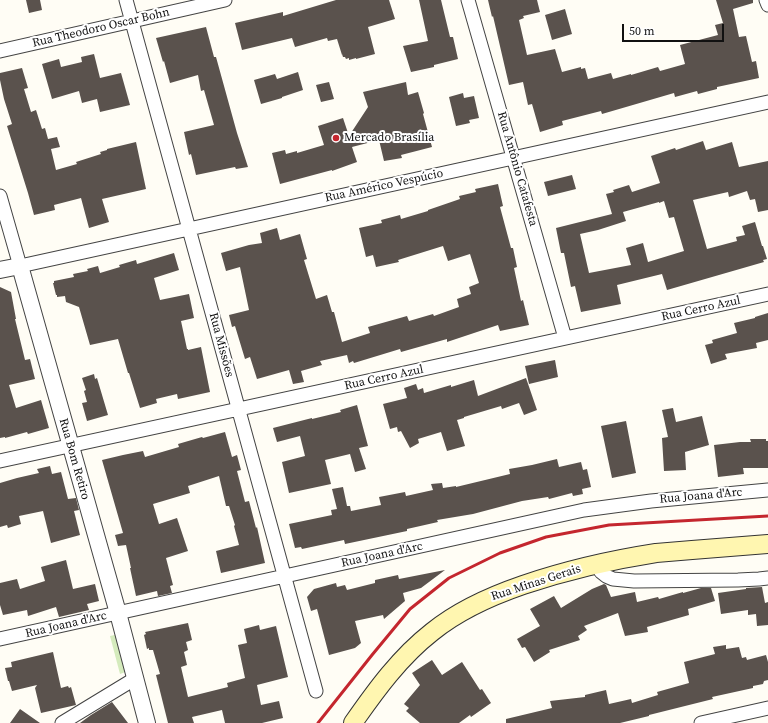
<!DOCTYPE html>
<meta charset="utf-8">
<style>
body{margin:0}
#map{position:relative;width:768px;height:723px;overflow:hidden;background:#fffdf5;font-family:"Source Serif 4",serif}
canvas{display:block}
.scale{position:absolute;left:622px;top:24px;width:102px;height:18px;box-sizing:border-box;border:2px solid #111;border-top:0;padding-left:5px;font-size:12px;line-height:14px;white-space:nowrap;color:#111;-webkit-text-stroke:3px #fff;paint-order:stroke}
</style>
<div id="map">
<canvas width="768" height="723"></canvas>
<div class="scale">50 m</div>
</div>
<script>
const g = document.querySelector('canvas').getContext('2d');
g.lineJoin = 'round';
function paint(path, color) { g.fillStyle = color; g.fill(path, 'evenodd'); }
function stroke(path, color, width, dash) { g.strokeStyle = color; g.lineWidth = width; g.lineCap = dash ? 'butt' : 'round'; g.setLineDash(dash || []); g.stroke(path); }
function write(font, color, halo, rows, align = 'center') {
  g.font = font + ' "Source Serif 4",serif'; g.lineWidth = 4; g.setLineDash([]); g.textBaseline = 'middle'; g.strokeStyle = halo; g.fillStyle = color; for (const [text, x, y, turn = 0] of rows) {
    g.save(); g.translate(x, y); g.rotate((+turn || 0) * Math.PI / 180); g.textAlign = isNaN(turn) ? turn : align; if (halo) g.strokeText(text, 0, 0); g.fillText(text, 0, 0); g.restore();
  }
}
const green = new Path2D(`
 M119,634l9,37 -8,3 -10,-38z`);
const building = new Path2D(`
 M26,0h14l2,10 -13,3z
 M336,0h53l6,19 -27,8 7,27 -19,5v-1l-7,2v-2l-3,1 -1,-2h-2l-1,-3v1l-5,-16 -9,2 -1,-3 -32,9 -3,-9 -50,12 -7,-27 48,-11v4z
 M419,0h22l9,37h3l5,22 -24,6v2l-23,5 -8,-26 25,-5z
 M488,0h49l3,12 -17,4 1,2 -5,2 8,35 28,-6 7,23 19,-5v2l4,-1 3,11 23,-6 2,6 18,-5v1l27,-8 2,4 25,-7 -5,-19 38,-10 -3,-10 8,-2 -7,-23h37v3l-20,6 6,28 7,-1 6,26 4,-1 3,17 -42,9v2l-19,5 -1,-3 -22,6 -1,-4 -72,21 -1,-3 -39,10 1,4 -23,7 -8,-28 -4,1 -5,-23 -14,3 -16,-69 -1,1z
 M565,9l7,25 -20,6 -7,-25z
 M206,27l8,30h2l21,76 11,34 -12,2 -1,-2 -39,8 -5,-21 -2,1 -5,-23 30,-7 -10,-35 -3,1 -3,-16 -28,8 -6,-22 -1,1 -7,-24z
 M94,54l6,24 21,-5 9,32 -30,7 -3,-13 -15,4 -3,-12 -27,8 -10,-35 17,-5 2,8 21,-5 -1,-5z
 M22,68l6,20 -4,1 7,23 5,-2 6,19 3,-1 3,11 9,-2 3,10 -9,2 5,21 21,-6 -1,-2 25,-8 -1,-2 7,-2v-1l29,-7 10,47 -44,10 7,23 -20,6 -8,-30 -27,7 1,5 -21,5 -6,-22 -21,-67 5,-2 -8,-25 -4,-19v-7z
 M298,72l5,18 -21,7v1l-21,6 -7,-24 21,-6 2,5z
 M329,82l5,17 -13,3 -5,-17z
 M406,82l2,13 10,-3 6,21 -1,1 9,33 -31,8 1,3 -18,3 -5,-21 -27,7 5,15 -25,9v-1l-52,14 -8,-31 13,-3 1,4 11,-3v2l27,-8 -6,-19 25,-8 6,18 19,-29 -5,-15z
 M463,93l1,5 10,-2 5,22 -10,2 1,3 -14,3 -7,-29z
 M703,141l3,9 26,-8 7,25 29,-6v49l-10,2 -3,-13 -5,1 -3,-9 -18,6 -1,-5 -35,8 14,49 30,-8 -1,-4 9,-2 -3,-9 13,-4 7,24h1l4,13 -4,1 1,2 -97,28 -5,-16 -45,11 4,19 -40,8 -6,-26 -4,1 -7,-34h-3l-5,-25 56,-14 -6,-20 8,-2 -1,-2 16,-5 3,7 28,-9 -9,-27 24,-8 1,2zM664,201l5,17 5,-1 10,34 -36,11 -5,-19 -17,5 5,17 -42,8 -9,-39 18,-4 28,-9 -3,-9 36,-10v1z
 M572,175l4,14 -28,7 -4,-14z
 M498,184l5,22 -3,1 11,41h2l4,19 -3,1 7,33 2,-1 6,25 -29,6 -2,-6 -51,17v-3l-46,13 -1,-3 -46,14 -1,-2 -4,2 -2,-8 -27,6 2,4 -21,6 3,11 -11,2 -4,-14 -32,9 -7,-22 -5,2 -10,-33 -3,1 -3,-12 20,-5 -9,-43 -14,4 -5,-18 28,-8 13,-2 -2,-10 17,-5 3,12 20,-6 7,25 -3,1 12,39 11,-4 5,17h2l8,30 28,-9 -2,-6 39,-11 2,5 24,-7 1,2 25,-9 -2,-8 14,-5 -2,-7 10,-4 -9,-29 -22,7 -5,-15 -45,14 1,2 -23,5 -3,-12 -7,2 -7,-29 23,-5 -1,-3 19,-5 1,4 27,-8v-1l32,-11 -1,-3 17,-4 -1,-3z
 M174,253l5,17 -25,8 6,22 29,-6 5,24 -13,3 6,28h1v1l13,-3 9,45 -32,7 -1,-5 -21,5 1,4 -17,5 -11,-35h-1l-10,-34 -28,6 -11,-38 -13,-5 -1,-6 -8,1v-2h-1l-3,-12h1v-2l20,-4 -1,-3 15,-3 -1,-2 11,-3 2,7 20,-6 -1,-2 17,-5 1,4z
 M0,287l11,5 5,27h-1l10,41 5,-1 5,20 -26,6 7,23 25,-8 8,28 -21,6 -1,-2 -22,6v-1l-5,1z
 M768,313v27l-12,3 1,5 -32,6 2,5 -16,5 -6,-19 8,-2 -1,-3 25,-7 -3,-10 21,-5v-1z
 M555,360l3,17 -29,7 -4,-18z
 M94,374l1,5 2,-1 11,37 -21,6 -5,-18 5,-1 -3,-11 2,-1 -4,-12z
 M526,378l11,32 -13,5 -5,-12 -17,6 -1,-3 -37,11v1l-7,2 8,26 -18,5 -6,-19 -23,7 1,4 -9,5 -9,-17 -3,1 -1,-5 -7,2 -7,-25 24,-6 -3,-10 12,-4 2,6 5,-2 1,5 27,-8v2l23,-7 4,16z
 M357,405l11,41 -9,2 7,21 -11,3 -5,-18 -25,6 6,24 -42,9 -7,-31 23,-6 -5,-20 -23,6 -4,-14 39,-10v1l29,-7 -1,-2z
 M673,408l3,14 26,-6 7,29 -24,7 1,18 -22,1 -2,-33 6,-1 -6,-27z
 M626,421l10,52 -24,5 -11,-52z
 M225,432l7,25 5,-2 4,15 -4,1 8,31 4,-1 7,27 1,-1 8,36 -44,10 -5,-22 23,-6 -5,-19 1,-1 -6,-19h-3l-7,-30 -31,10 2,7 -37,11 6,20 18,-6 11,33 -22,7 7,27 -3,1 2,7 -14,3 -1,-5 -21,5 -6,-28h1l-5,-23 -8,1 -3,-11 8,-2 -21,-73 21,-5 20,-4 2,6 34,-10 -1,-3 24,-7 1,1z
 M750,439h16v2h2v27h-25l1,6 -26,3 -4,-32 26,-3h11z
 M557,459l2,8 22,-5 2,8 4,-1 4,18 -9,2 1,5 -10,2 -1,-3 -23,6 -1,-2 -26,4 -49,13 -36,6 1,2 -31,7v2l-62,13 -1,-4 -42,9 -1,-2 -6,1 -6,-24 43,-9 -1,-5 6,-1 -5,-20 11,-2 4,19h3l1,5 30,-6 -2,-8 26,-5 1,4 27,-6 -2,-6 11,-1 1,5 13,-2v1l54,-13 -1,-5 23,-4z
 M50,466l2,8 9,-2 7,27 8,-1 3,12 -5,1 6,24 -29,8 -8,-32 -24,5 2,8 -13,4 -1,-3 -7,2v-44l17,-5 22,-5 -2,-4z
 M66,560l7,29 22,-5 4,17 -12,3 2,6 -30,7 -3,-10 -28,9 -1,-6 -24,5 -3,-10v-22l17,-4 3,10 25,-8 -4,-14z
 M445,570l-24,18 -18,5 2,8 -21,18 -1,-4 -28,6 6,22 -6,5 -26,7 -12,-46 -6,2 -4,-14 7,-8 22,-6 1,4 8,-2 2,5 28,-7v-3l23,-5 1,4z
 M604,584l2,1 5,12 24,-5 2,10 21,-5 1,2 24,-7v1l18,-5h10l4,13 -27,8 1,6 -42,12 1,5 -23,4 -7,-23 -34,13 3,4 -9,6 2,4 -31,10 1,2 -16,10 -9,-15 -3,1 -5,-9 23,-13 -10,-17 24,-13 7,12 31,-19z
 M762,587l3,16 3,-1v23l-11,1 -1,-12 -8,1v-5l-27,4 -3,-21 28,-4v-1z
 M188,623l4,17 -6,2 2,8 -4,2 3,13 -6,2 7,30 40,-10 -1,-4 18,-5 -7,-33 9,-2 -3,-14 15,-4 1,5 16,-4 12,51 -31,8 4,20 18,-4 4,17 -21,5h-37l-3,-13 -30,7 2,6h-26l-12,-48 4,-1 -7,-24h-4v-2l-2,1 -3,-14 2,-1 -1,-2z
 M726,645v4l13,-2 3,11 4,-1 1,3 19,-5 2,7v18l-4,1 -1,3 -10,2v2l-41,9 1,2 -64,16v1l-29,7h-114v-4l46,-11 -2,-7 35,-4v-2l21,-5 3,14 22,-5 1,4 26,-8 -1,-3 32,-9 -5,-21 31,-8 -2,-7z
 M53,652l8,36 7,-2 1,2 2,-1 5,18 -35,8 -6,-25 2,-3 -25,6 -3,-10h-1l-3,-13 7,-1 -1,-5z
 M432,660l10,15 20,-13 18,28 2,-1 9,14 -20,14 -1,-2 -11,8h-39l-14,-12 3,-3 -5,-4 16,-19 -8,-12z
 M112,702l16,21h-48l11,-8z
 M20,709l20,14h-30z`);
const minor = new Path2D(`
 M126,0l190,691
 M468,0l97,338
 M766,0l2,5
 M0,51l225,-51
 M0,196l20,70 748,-164
 M0,461l768,-167
 M597,564l4,8 5,4 7,3 21,2 104,-1 21,-1 9,-1
 M0,639l584,-129 67,-9 117,-11
 M62,723l74,-45
 M701,723l67,-15`);
const tertiary = new Path2D(`
 M0,270l20,-4 98,347 29,110`);
const secondary = new Path2D(`
 M353,723c23,-33 47,-66 79,-91 27,-22 59,-36 91,-47 44,-15 88,-25 133,-32 12,-1 24,-2 36,-3 26,-2 51,-4 76,-6`);
const rail = new Path2D(`
 M318,723l54,-68 38,-46 39,-31 51,-25 46,-16 63,-12 159,-9`);
const markers = [
 [336,138,4,"#c4262e"]
];
const streetNames = [
 ["Rua Theodoro Oscar Bohn",101,28,-13],
 ["Rua Antônio Catafesta",517,169,74],
 ["Rua Américo Vespúcio",384,186,-12],
 ["Rua Cerro Azul",701,309,-12],
 ["Rua Missões",221,345,75],
 ["Rua Cerro Azul",384,378,-12],
 ["Rua Bom Retiro",74,459,74],
 ["Rua Joana d'Arc",701,496,-5],
 ["Rua Joana d'Arc",382,555,-12],
 ["Rua Minas Gerais",536,583,-18],
 ["Rua Joana d'Arc",66,625,-13]
];
const poiNames = [
 ["Mercado Brasília",344,138]
];
paint(green, '#d5ebbd');
paint(building, '#5a524d');
stroke(minor, '#444', 15);
stroke(tertiary, '#444', 18);
stroke(secondary, '#333', 20);
stroke(minor, '#fff', 13);
stroke(tertiary, '#fff', 16);
stroke(secondary, '#fff6b0', 18);
stroke(rail, '#c4262e', 3);
for (const [x, y, r, color] of markers) { const dot = new Path2D(); dot.arc(x, y, r, 0, 2 * Math.PI); g.fillStyle = color; g.fill(dot); stroke(dot, '#fff', 1.5); }
write('12px', '#111', '#fff', streetNames);
write('12px', '#111', '#fff', poiNames, 'left');
</script>
